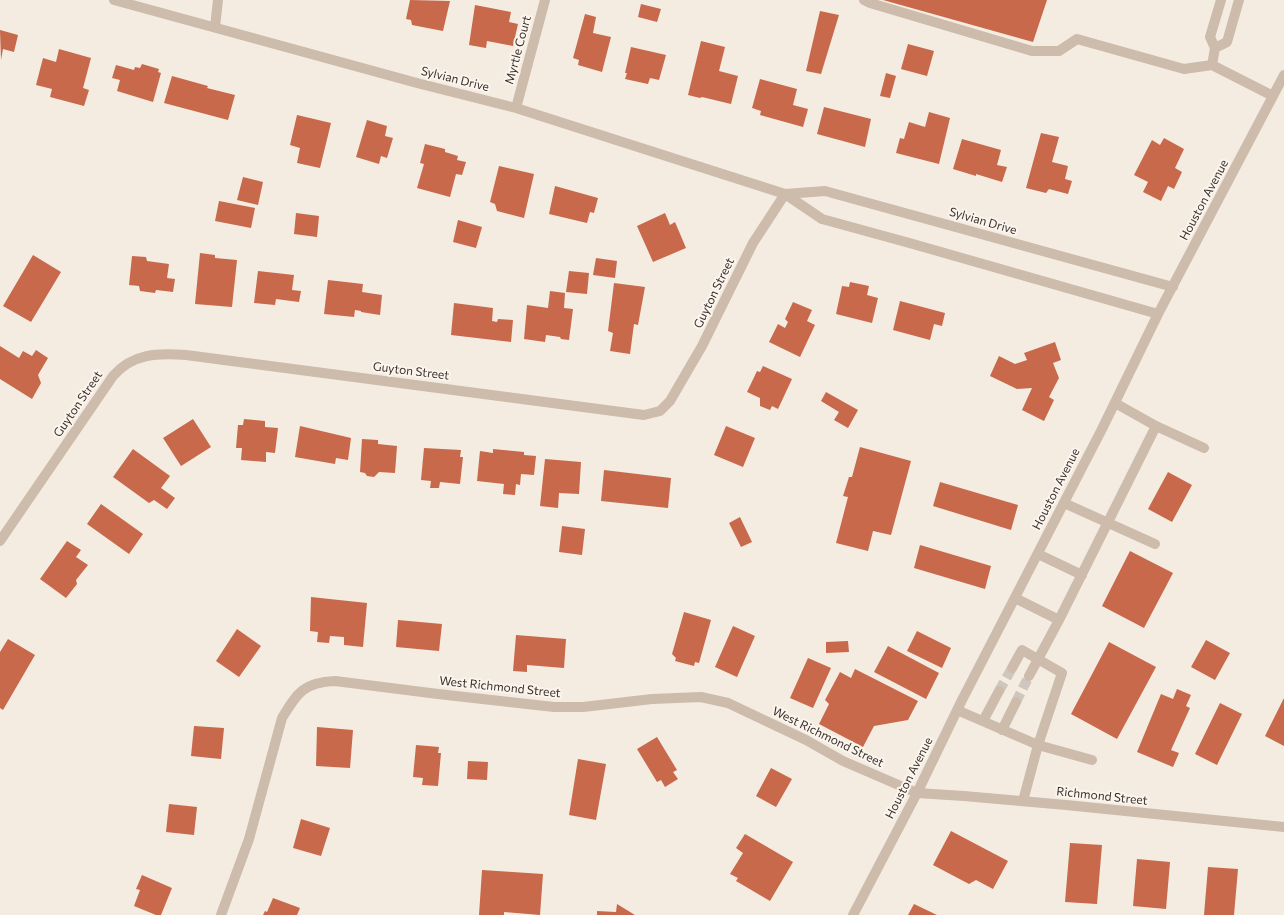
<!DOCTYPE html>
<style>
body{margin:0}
canvas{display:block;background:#f4ebe1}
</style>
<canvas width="1284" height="915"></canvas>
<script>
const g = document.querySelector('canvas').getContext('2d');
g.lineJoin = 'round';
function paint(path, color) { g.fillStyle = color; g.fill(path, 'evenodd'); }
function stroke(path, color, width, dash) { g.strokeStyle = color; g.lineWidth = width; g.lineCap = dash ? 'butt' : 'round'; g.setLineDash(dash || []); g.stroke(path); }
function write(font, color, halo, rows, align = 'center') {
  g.font = font + ' Commissioner,sans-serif'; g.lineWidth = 4; g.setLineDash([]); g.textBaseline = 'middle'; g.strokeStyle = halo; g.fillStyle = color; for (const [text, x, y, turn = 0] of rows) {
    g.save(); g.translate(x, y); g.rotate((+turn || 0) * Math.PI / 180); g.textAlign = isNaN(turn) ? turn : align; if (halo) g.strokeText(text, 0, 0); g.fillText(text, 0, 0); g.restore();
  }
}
const building = new Path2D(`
 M410,0l40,1 -7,30 -31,-6 -1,-5 -5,-1z
 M883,0h164l-14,42z
 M641,4l20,5 -4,13 -19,-5z
 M475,5l36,7 -2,10 9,2 -5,22 -26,-5 -1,7 -17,-3z
 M820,11l19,4 -18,59 -15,-3z
 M585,14l11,3 -3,16 18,4 -9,35 -24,-7 1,-5 -6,-2z
 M0,30l18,5 -4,17 -11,-3 -2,11z
 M701,41l24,6 -6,24 19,5 -7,28 -29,-7 -2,1 -12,-3z
 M908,44l26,7 -7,25 -26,-7z
 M631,47l35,8 -7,25 -9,-2 -2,6 -23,-5 2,-6h-2z
 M59,49l32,9 -8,30 6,2 -5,16 -34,-9 2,-8 -16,-4 7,-27 13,4z
 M142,64l17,5 -1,3 3,1 -8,29 -36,-11 3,-11 -8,-2 4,-13 18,5 1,-3 5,1z
 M886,73l10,3 -6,22 -10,-2z
 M172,76l36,10 -1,2 28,7 -7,25 -64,-17z
 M760,79l37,10 -4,16 15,4 -5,18 -43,-12 1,-4 -9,-3z
 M824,107l47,12 -6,28 -48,-13z
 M929,112l21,6 -11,46 -43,-11 4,-15 4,1 5,-17 16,5z
 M297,115l34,8 -11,45 -23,-5 3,-15 -10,-3z
 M367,120l20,6 -2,10 8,2 -6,20 -6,-2 -2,8 -23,-7z
 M1041,133l18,4 -7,25 16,4 -3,13 7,2 -4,13 -19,-5 -3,4 -20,-5z
 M1164,138l20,11 -9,19 7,4 -8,17 -6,-3 -7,15 -18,-9 5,-10 -14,-7 18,-35 8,5z
 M962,139l39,11 -4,15 10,2 -5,15 -26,-8v2l-23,-7z
 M425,144l20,5v3l13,4 -1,4 9,2 -4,13 -6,-1 -6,23 -33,-9 7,-24 -4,-1z
 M499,166l35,8 -10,44 -27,-7 -2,-7 -5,-2z
 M243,177l20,5 -5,23 -21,-5z
 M555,186l43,12 -4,15 -4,-1 -3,11 -38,-9z
 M219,201l36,7 -4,20 -36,-7z
 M296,213l23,3 -2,21 -23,-3z
 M665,213l5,12 5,-3 11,26 -33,14 -16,-36z
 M458,220l24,7 -6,21 -23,-6z
 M200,253l15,2v3l22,2 -5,47 -37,-3z
 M33,255l28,17 -30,50 -28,-16z
 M132,256l14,1 1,4 22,3 -2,14 8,1 -2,13 -17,-2 -1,3 -15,-2 -1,-5 -10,-1z
 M596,258l21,3 -2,17 -22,-3z
 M258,271l36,4 -2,15 9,1 -2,11 -23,-3 -1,6 -21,-2z
 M569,271l20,2 -2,21 -21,-2z
 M328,280l35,4 -1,8 20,3 -2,20 -19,-3v-1l-6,-1 -1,7 -30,-3z
 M850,282l19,4 -2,9 11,3 -6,25 -36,-9 6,-28 7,1z
 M614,283l31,4 -7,38 -4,-1 -4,30 -20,-3 3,-18 -5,-2z
 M550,291l15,2 -1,15 9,1 -4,31 -8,-1 -1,-2 -14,-2 -1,7 -21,-3 3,-34 21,3z
 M900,301l45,12 -3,13 -8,-2 -4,16 -37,-10z
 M793,302l19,8 -5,11 8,4 -15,32 -31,-15 9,-18 7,4 3,-6 -3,-3z
 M454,303l39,5 -1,13 5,1 1,-3 15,1 -2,22 -60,-7z
 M1055,342l6,18 -8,3 6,15 -10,19 5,3 -10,21 -22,-11 10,-22 -15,1 -27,-13 9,-20 16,8 12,-4 -3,-7z
 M0,346l19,12 4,-7 9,5 4,-6 12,8 -10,17 3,8 -9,16 -32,-20z
 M763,366l29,13 -14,30 -6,-3 -2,4 -10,-4v-8l-13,-6 10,-21 3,1z
 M826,392l32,18 -10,18 -14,-8 5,-8 -18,-11z
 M193,419l18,28 -30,19 -18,-28z
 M244,419l21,2v6l13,1 -3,25 -9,-1v10l-25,-2 1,-12h-6l2,-23h5z
 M300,426l51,12 -3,22 -12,-2 -1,6 -40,-7z
 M726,426l29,12 -12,29 -29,-12z
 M362,439l16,1v4l19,2 -2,27 -16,-1 -5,5 -7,-1 -2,-3 -5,-1z
 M860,447l51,14 -20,74 -18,-4 -5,20 -32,-8 12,-46 -5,-1 6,-19h3z
 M424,448l37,2 -1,7h3l-3,27 -20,-2 -1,6h-9l1,-7 -10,-1z
 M133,449l37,27 -9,12 14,10 -8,11 -13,-9 -5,3 -36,-26z
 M493,449l31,3v3l12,1 -2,19 -13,-1 -1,11 -4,-1 -1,11 -12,-1 1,-10 -27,-3 3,-30 13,2z
 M545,459l36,3 -2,32 -20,-1 -1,15 -18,-2z
 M604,470l67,8 -3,30 -67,-7z
 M1168,472l24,13 -20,37 -24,-13z
 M940,482l78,23 -7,25 -78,-24z
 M101,504l42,30 -14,20 -42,-30z
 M740,517l12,25 -11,5 -12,-24z
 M562,526l23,3 -3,26 -23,-3z
 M67,541l14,9 -5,7 12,8 -12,15 1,4 -11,14 -26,-19z
 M920,545l71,21 -6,23 -71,-21z
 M1130,551l43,22 -29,55 -42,-22z
 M311,597l56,6 -4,44 -19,-2v-8l-14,-1 -1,7 -12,-1 1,-10 -8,-1z
 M684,612l27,8 -12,43 -4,-1 -1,4 -19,-5 1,-3 -4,-4z
 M398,620l44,4 -3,27 -43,-4z
 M733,626l22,10 -18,41 -22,-10z
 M237,629l24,17 -22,31 -23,-16z
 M917,631l34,17 -9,20 -35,-17z
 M516,635l50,4 -2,29 -37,-3v7l-14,-1z
 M8,639l27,16 -32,55 -3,-2v-56z
 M1206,640l24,13 -15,27 -24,-13z
 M848,641l1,11 -23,1v-11z
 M1109,642l47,25 -39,72 -46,-25z
 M888,646l51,27 -13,26 -52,-27z
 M808,658l23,10 -18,40 -23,-10z
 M855,669l63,32 -10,19 -34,6 -11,21 -44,-23 10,-20 -4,-4 15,-28 11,6z
 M1177,689l14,6 -5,11 4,2 -19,42 8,3 -6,14 -36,-15 24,-58 12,5z
 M1284,698v48l-19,-10z
 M1220,703l22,11 -25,51 -22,-11z
 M194,726l30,2 -3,31 -30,-3z
 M317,727l36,3 -3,38 -34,-2z
 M657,737l20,33 -4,2 5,7 -13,8 -4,-7 -4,2 -20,-33z
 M416,745l23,2 -1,6h3l-3,33 -16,-1 1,-7 -10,-1z
 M578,759l28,5 -10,56 -27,-5z
 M468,761l20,1 -1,18 -20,-1z
 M771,768l21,11 -16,28 -20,-11z
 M169,804l28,3 -3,28 -28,-3z
 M301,819l29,9 -9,28 -28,-8z
 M951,831l57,30 -15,28 -17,-9 -7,4 -36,-19z
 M745,834l48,28 -23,39 -34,-20 2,-3 -8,-4 13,-21 -7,-5z
 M1070,843l32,2 -5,59 -32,-2z
 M1137,859l33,3 -4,47 -33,-3z
 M1208,867l30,2 -4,46h-30z
 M482,870l61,4 -3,41 -36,-3v3h-25z
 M142,875l30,13 -11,27h-5l-22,-9 6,-16 -4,-1z
 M273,898l27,10 -3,7h-34l2,-4 2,1z
 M617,904l18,11h-38v-4l19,1z
 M914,904l23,11h-29z`);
const minorTunnel = new Path2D(`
 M999,691l13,-23
 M1016,702l13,-26`);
const minor = new Path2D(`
 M114,0l303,83 99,25 269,86 37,25 91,25 245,70
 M864,0l6,3 162,48h27l18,-12 107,30 28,-4 61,31
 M215,27l3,-27
 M1215,48l12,-6 12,-42
 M1212,65l3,-17 -5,-11 11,-37
 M516,108l29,-108
 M785,194l40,-3 348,96
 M1156,426l48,22
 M1064,503l91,41
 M0,541l113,-165c20,-23 45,-23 73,-21l458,60 16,-4 10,-10 32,-55 51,-103 32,-49
 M1038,554l44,21
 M1015,598l44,22 -30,56
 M1059,620l97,-194 -41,-23
 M1012,668l10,-18 40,23 -24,72 54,15
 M957,710l81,35 -15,56
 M983,721l16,-30
 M1002,730l14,-28
 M221,915l28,-76 33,-121c15,-25 22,-36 53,-37l103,13 116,13h29l69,-8 49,-2 27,6 78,37 37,21 74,32 47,3 102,9 218,22
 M853,915l64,-122 45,-93 140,-271 56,-115 126,-239`);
const streetNames = [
 ["Myrtle Court",518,50,-75],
 ["Sylvian Drive",455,79,14],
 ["Houston Avenue",1204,200,-62],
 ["Sylvian Drive",983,221,16],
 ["Guyton Street",714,293,-64],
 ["Guyton Street",411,371,7],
 ["Guyton Street",78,404,-56],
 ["Houston Avenue",1056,489,-63],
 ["West Richmond Street",500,687,6],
 ["West Richmond Street",828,737,26],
 ["Houston Avenue",909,778,-63],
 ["Richmond Street",1102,796,6]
];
paint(building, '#c8694b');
stroke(minorTunnel, '#cfc6bd', 10, [10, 5]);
stroke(minor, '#cdbbac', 10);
write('12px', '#3b302b', '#fbf5ee', streetNames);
</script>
